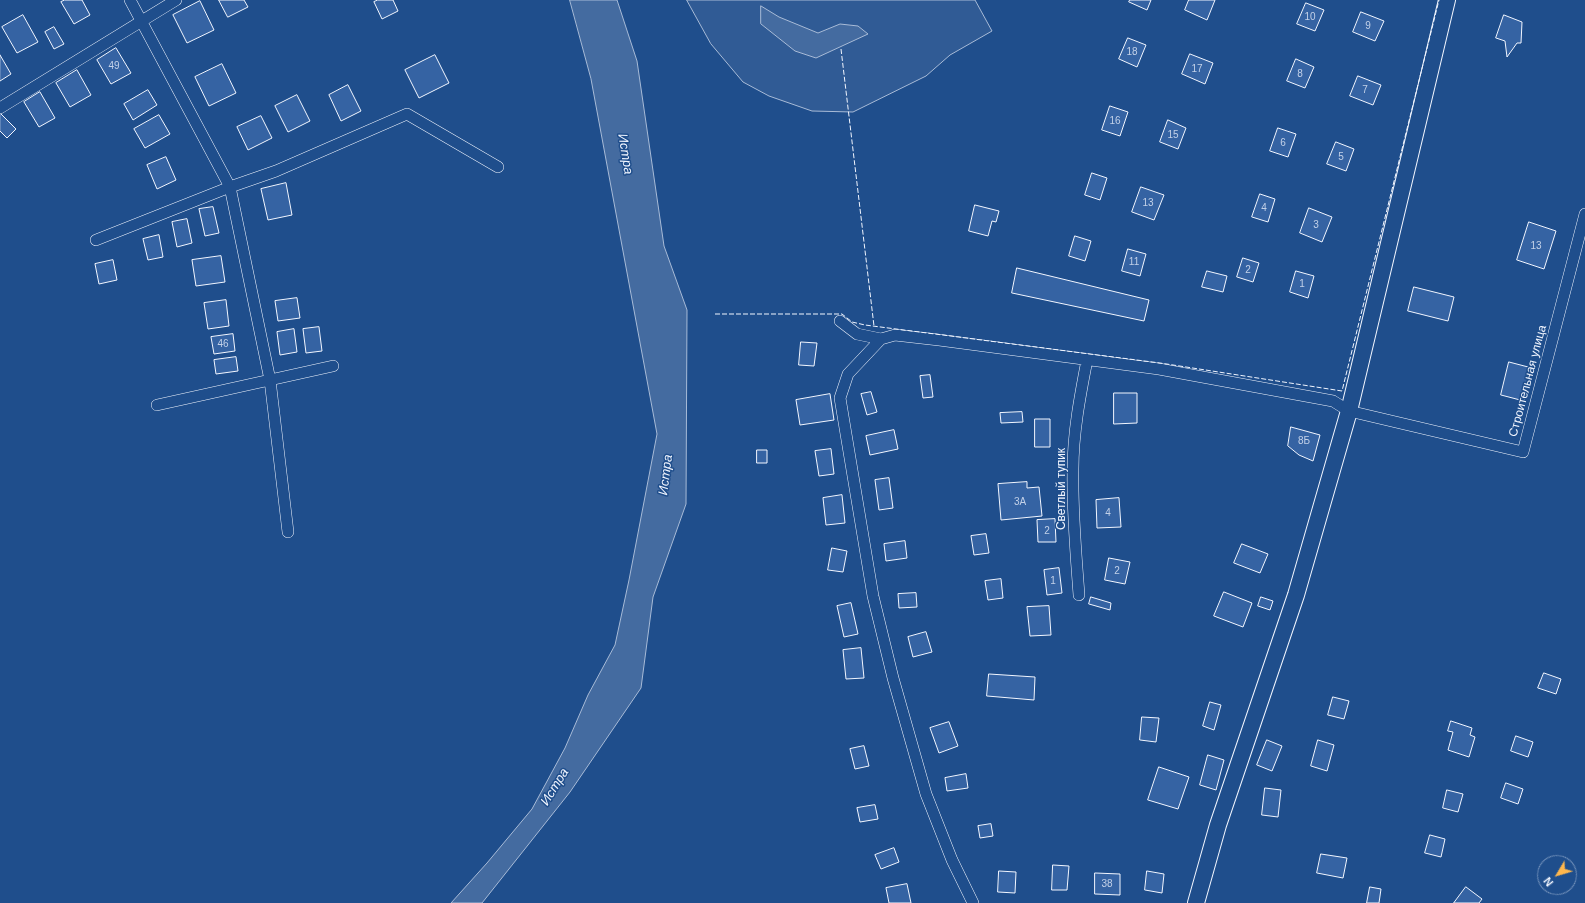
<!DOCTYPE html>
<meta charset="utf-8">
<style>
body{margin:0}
#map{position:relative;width:1585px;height:903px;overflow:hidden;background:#1f4e8c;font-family:Helvetica,sans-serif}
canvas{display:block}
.north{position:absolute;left:1537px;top:855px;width:40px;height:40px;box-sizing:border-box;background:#1f4e8c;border:1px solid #7391ba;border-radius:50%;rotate:232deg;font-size:11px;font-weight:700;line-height:16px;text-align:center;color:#f2f6ff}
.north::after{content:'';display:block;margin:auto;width:14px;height:18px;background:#ffb74d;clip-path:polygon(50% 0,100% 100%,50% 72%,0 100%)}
</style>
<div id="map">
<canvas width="1585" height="903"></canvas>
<div class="north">N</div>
</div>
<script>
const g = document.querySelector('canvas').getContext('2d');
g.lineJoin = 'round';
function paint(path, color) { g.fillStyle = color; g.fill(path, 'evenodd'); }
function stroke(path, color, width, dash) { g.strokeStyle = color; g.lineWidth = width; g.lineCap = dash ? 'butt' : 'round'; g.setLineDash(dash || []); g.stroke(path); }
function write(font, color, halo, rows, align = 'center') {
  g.font = font + ' Helvetica,sans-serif'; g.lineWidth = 3; g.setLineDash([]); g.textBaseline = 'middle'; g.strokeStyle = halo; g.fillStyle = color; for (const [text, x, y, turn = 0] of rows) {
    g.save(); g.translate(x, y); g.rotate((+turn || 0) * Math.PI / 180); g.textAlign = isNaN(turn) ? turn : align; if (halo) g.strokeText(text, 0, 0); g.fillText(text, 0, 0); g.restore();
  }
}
const built = new Path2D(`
 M687,0h288l17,31 -42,24 -24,21 -73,36 -41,-1 -43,-15 -26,-14 -32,-38z`);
const water = new Path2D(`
 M570,0h47l20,61 27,185 23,64 -1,194 -33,93 -12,91 -71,104 -88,111h-31l36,-40 45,-54 33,-61 23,-53 27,-50 14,-65 28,-146 -66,-355z
 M761,6l18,11 39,16 22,-9 18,2 10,8 -52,24 -21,-7 -34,-27z`);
const building = new Path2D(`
 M65,0h17l8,15 -16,9 -13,-22z
 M219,0h25l4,7 -20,10z
 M378,0h15l5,11 -16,8 -8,-17z
 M1130,0h21l-4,10 -18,-8z
 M1189,0h26l-8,20 -22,-10z
 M200,1l14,29 -27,13 -14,-28z
 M1306,3l18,7 -9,21 -18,-7z
 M1361,12l23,9 -9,20 -22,-9z
 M23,15l15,27 -21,11 -15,-26z
 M1504,15l18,7 -1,21h-4l-10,14 -2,-16 -9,-3z
 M54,27l10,17 -10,5 -9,-17z
 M1128,38l18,7 -9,22 -18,-8z
 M116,48l15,25 -20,11 -14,-24z
 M1190,54l23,9 -8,21 -23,-10z
 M0,55l11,19 -11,7z
 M435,55l14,28 -30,15 -14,-28z
 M1296,59l18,8 -9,21 -18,-7z
 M222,64l14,29 -27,13 -14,-29z
 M77,70l14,25 -21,12 -14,-24z
 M1358,76l23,9 -8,20 -23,-9z
 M348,85l13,26 -20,10 -12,-26z
 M148,90l9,15 -24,15 -9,-16z
 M40,92l15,26 -16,9 -15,-25z
 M297,95l13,26 -22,11 -13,-26z
 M1110,106l18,6 -8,24 -18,-6z
 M0,113l16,16 -9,9 -7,-7z
 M159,115l11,19 -25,14 -11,-19z
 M261,116l11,22 -24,12 -11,-23z
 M1168,120l18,8 -8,21 -18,-7z
 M1278,128l18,6 -8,23 -18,-6z
 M1336,142l18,7 -8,22 -19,-7z
 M166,157l10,23 -19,9 -10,-24z
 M1092,173l15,5 -7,22 -15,-5z
 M286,183l6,32 -24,5 -7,-31z
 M1141,187l23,8 -10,25 -22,-8z
 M1260,194l15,5 -7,23 -16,-5z
 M975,205l24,6 -3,11 -4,-1 -4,15 -19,-5z
 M213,207l6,26 -14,3 -6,-27z
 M1309,208l23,9 -10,25 -22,-9z
 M187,219l5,24 -15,4 -5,-25z
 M1529,222l27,9 -12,38 -27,-9z
 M159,235l4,22 -15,3 -5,-21z
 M1075,236l16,5 -6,20 -16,-5z
 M1128,249l18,5 -6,22 -18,-5z
 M221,256l4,26 -29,4 -4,-26z
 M1243,258l16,5 -6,19 -16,-5z
 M113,260l4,20 -18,4 -4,-20z
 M1017,268l132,32 -5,21 -132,-28z
 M1207,271l20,5 -4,16 -21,-5z
 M1296,271l18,5 -6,22 -18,-6z
 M1414,287l40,10 -6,24 -40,-10z
 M297,298l3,20 -22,3 -3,-20z
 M226,300l3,26 -21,3 -4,-26z
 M319,327l3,24 -16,2 -3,-24z
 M294,329l3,23 -17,3 -3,-23z
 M233,334l2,17 -21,3 -3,-17z
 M801,342l16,1 -3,23 -15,-1z
 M236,357l2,14 -22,3 -2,-14z
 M1509,362l23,6 -8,33 -23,-6z
 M930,375l3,22 -10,1 -3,-22z
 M871,392l6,20 -10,3 -6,-21z
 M1114,393h23v30l-23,1z
 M830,394l4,26 -34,5 -4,-25z
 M1022,412l1,10 -22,1 -1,-10z
 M1035,419h15v28h-15z
 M1291,427l29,8 -7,26 -14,-6 -11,-9z
 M894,430l4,19 -28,6 -4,-19z
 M831,449l3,25 -15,2 -4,-25z
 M757,450h10v13h-10z
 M889,478l4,30 -14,2 -4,-30z
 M1027,482v6l12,-1 3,29 -41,4 -3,-36z
 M842,495l3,28 -19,2 -3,-27z
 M1119,498l2,29 -24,1 -1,-28z
 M1055,519l1,23h-18l-1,-22z
 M986,534l3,19 -15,2 -3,-19z
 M905,541l2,17 -21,3 -2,-17z
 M1242,544l26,10 -8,19 -26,-10z
 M832,548l15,3 -4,21 -15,-2z
 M1109,558l21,4 -5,22 -20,-4z
 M1059,568l3,25 -15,2 -3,-25z
 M1001,579l2,19 -15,2 -3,-19z
 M1224,592l28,11 -9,24 -29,-11z
 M916,593l1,14 -18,1 -1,-14z
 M1091,597l20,6 -1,7 -21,-6z
 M1261,597l12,4 -3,9 -12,-4z
 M851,603l7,31 -14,3 -7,-31z
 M1049,606l2,29 -21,1 -3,-29z
 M926,632l6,20 -19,5 -5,-20z
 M861,648l3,30 -18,1 -3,-29z
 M1544,673l17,6 -5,15 -18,-6z
 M989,674l46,3 -1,23 -47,-4z
 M1333,697l16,4 -5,18 -16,-4z
 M1210,702l11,3 -7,25 -11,-4z
 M1142,717l17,1 -3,24 -16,-2z
 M1451,721l21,7 -2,7 5,2 -6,20 -21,-7 5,-18 -5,-1z
 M949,722l9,24 -19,7 -9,-25z
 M1516,736l17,6 -5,15 -17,-6z
 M1267,740l15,6 -10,25 -15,-6z
 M1318,740l16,5 -7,26 -16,-5z
 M864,746l5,20 -14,3 -5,-20z
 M1208,755l16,5 -8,30 -16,-5z
 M1159,767l30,10 -11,32 -30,-9z
 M966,774l2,14 -21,3 -2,-13z
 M1506,783l17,6 -5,15 -17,-6z
 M1265,788l16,2 -3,27 -16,-2z
 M1447,790l16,4 -5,18 -15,-4z
 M875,805l3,14 -18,3 -3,-14z
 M991,824l2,12 -13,2 -2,-12z
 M1430,835l15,4 -4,18 -16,-4z
 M894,848l5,14 -18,7 -6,-14z
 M1321,854l26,4 -4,20 -26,-5z
 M1053,865l16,1 -2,24h-15z
 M999,871l17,1 -1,21 -17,-1z
 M1147,871l17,3 -2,19 -17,-3z
 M1095,873l25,1v21l-25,-1z
 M907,884l4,19h-22l-3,-15z
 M1370,887l11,2 -2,14h-12z
 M1466,887l16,12 -3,4h-25z`);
const street = new Path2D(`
 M130,0l100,187 40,193 18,152
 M0,108l176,-108
 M96,240l134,-53 46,-16 131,-57 91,53
 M840,321l17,13 24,5
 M157,405l176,-39
 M1079,595c-3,-42 -7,-84 -6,-126 0,-36 7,-73 14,-109
 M973,903l-21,-43 -26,-66 -33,-116 -20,-82 -33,-198 8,-24 33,-35 14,-4 44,5 220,29 174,32 16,10 174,41 62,-238`);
const secondary = new Path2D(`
 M1196,903l22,-78 78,-230 53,-184 98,-411`);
const fence = new Path2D(`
 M841,49l33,277
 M715,314h127l10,8 13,3 295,38 182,28 97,-391`);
const numberNames = [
 ["10",1310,17],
 ["9",1368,26],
 ["18",1132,52],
 ["49",114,66],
 ["17",1197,69],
 ["8",1300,74],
 ["7",1365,90],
 ["16",1115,121],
 ["15",1173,135],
 ["6",1283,143],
 ["5",1341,157],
 ["13",1148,203],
 ["4",1264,208],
 ["3",1316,225],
 ["13",1536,246],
 ["11",1134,262],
 ["2",1248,270],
 ["1",1302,284],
 ["46",223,344],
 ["8Б",1304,441],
 ["3А",1020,502],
 ["4",1108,513],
 ["2",1047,531],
 ["2",1117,571],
 ["1",1053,581],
 ["38",1107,884]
];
const streetNames = [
 ["Строительная улица",1528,381,-75],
 ["Светлый тупик",1062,489,-90]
];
const waterNames = [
 ["Истра",625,154,81],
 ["Истра",666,475,-83],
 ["Истра",555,787,-58]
];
paint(built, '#305b95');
stroke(built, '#a8bbd7', 1);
paint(water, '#446ba0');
stroke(water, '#a8bbd7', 1);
paint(building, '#3563a3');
stroke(building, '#f2f6ff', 1);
stroke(street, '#f2f6ff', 12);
stroke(secondary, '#f2f6ff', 18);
stroke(street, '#1f4e8c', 11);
stroke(secondary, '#1f4e8c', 16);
stroke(fence, '#f2f6ff', 1, [5, 2]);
write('10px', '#c3d1e8', null, numberNames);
write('12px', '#f2f6ff', '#1f4e8c', streetNames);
write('italic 13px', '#f2f6ff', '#1f4e8c', waterNames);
</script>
